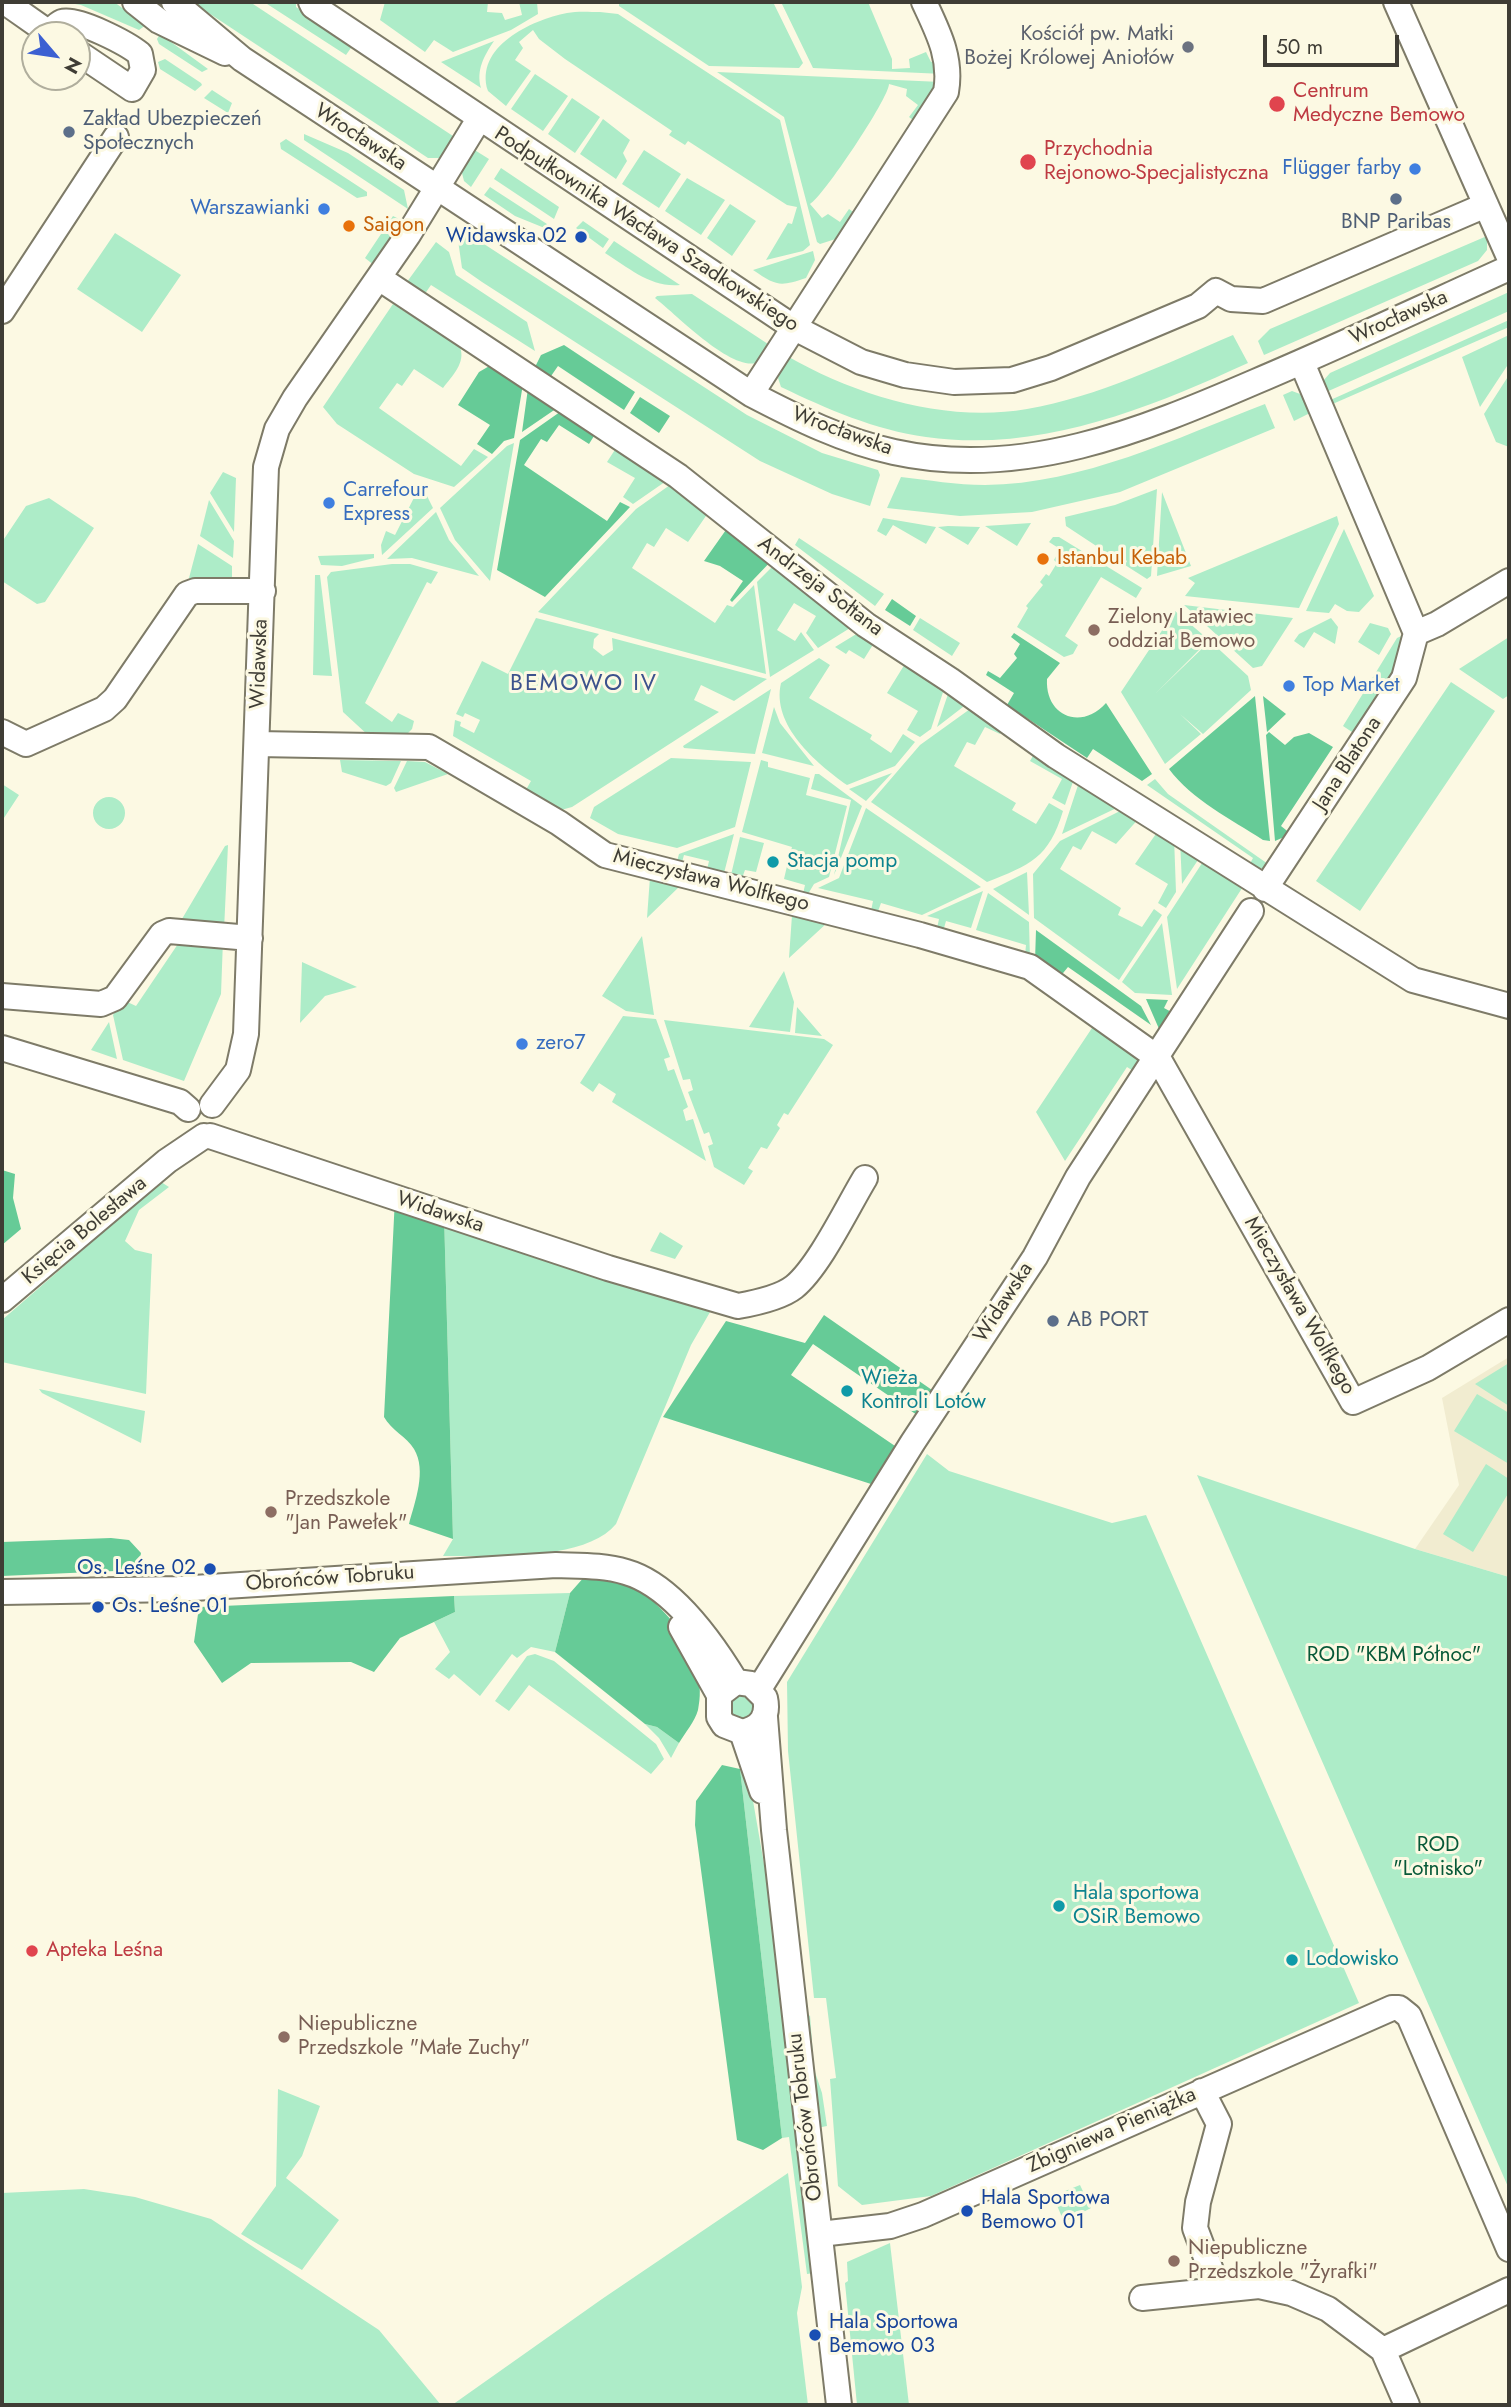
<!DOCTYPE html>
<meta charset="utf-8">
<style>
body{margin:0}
#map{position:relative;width:1511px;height:2407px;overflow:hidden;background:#fcf9e3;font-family:Jost,sans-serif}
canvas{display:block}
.frame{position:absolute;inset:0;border:4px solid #3f3d35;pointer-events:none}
.north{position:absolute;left:21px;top:21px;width:70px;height:70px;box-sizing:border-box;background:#fcf9e3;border:2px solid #b0ae9d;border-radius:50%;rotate:119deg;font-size:19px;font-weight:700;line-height:28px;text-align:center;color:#3f3d35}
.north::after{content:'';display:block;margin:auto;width:24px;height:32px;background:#3c60d2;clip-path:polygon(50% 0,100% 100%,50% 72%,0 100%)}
.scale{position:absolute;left:1263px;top:35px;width:136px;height:32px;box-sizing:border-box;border:4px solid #3f3d35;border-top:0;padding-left:9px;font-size:21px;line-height:24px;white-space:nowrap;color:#3f3d35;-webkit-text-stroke:5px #fcf9e3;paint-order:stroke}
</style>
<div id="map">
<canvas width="1511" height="2407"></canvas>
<div class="frame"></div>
<div class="north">N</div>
<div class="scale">50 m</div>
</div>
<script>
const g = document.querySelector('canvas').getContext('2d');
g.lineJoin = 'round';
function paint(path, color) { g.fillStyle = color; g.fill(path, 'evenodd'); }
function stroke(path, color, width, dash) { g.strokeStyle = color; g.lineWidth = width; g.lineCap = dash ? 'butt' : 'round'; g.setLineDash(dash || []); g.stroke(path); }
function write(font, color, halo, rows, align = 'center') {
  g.font = font + ' Jost,sans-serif'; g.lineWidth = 6; g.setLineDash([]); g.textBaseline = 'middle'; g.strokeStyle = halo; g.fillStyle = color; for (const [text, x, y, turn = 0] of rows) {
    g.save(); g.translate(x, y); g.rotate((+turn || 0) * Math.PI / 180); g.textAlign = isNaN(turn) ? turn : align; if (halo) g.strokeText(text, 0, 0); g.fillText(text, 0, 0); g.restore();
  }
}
const built = new Path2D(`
 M1509,1357v220l-94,-28 44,-64 -17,-87z`);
const green = new Path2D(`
 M63,2h51l32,23 -7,5 -58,-25z
 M192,2h58l206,136 -14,20h-14z
 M264,2h32v5l57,38 -7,10z
 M385,2h103l-1,10 15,1 3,7 17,-5 -3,-13h18l1,12 -27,16 -58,22 -19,-12 -9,12 -45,-32z
 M619,2h154l30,61 -4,5 -90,-2 -90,-60z
 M781,2h87l24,57v10l18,-1 -1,-9 17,-7 5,10 10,-4 2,16 -130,-6z
 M600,12l18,2 162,106 30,125 -7,6 -37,9 22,-37 4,1 5,-17 -10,-2 -99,-64 -3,4 -16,-10 3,-4 -107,-72 -26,-20 -6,-9 -14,12 4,6 -8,12 16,11 -25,35 -18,-15c-14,-44 43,-71 79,-78 10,-2 23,-1 33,-1z
 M160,34l48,35 -6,3 -43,-28 -2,-5z
 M494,41c-10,15 -18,29 -13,47l-40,-26z
 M165,59l36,24 1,2 -7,6 -35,-22 -2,-7z
 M717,72l224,10 -28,38 -4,-3 9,-12 -12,-9 1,-7 -18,-5c0,14 -66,113 -79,120l12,14 6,-4 12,8 9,-13 10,7 -14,20 -25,8 -3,-2 -33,-125z
 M535,74l33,22 -25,35 -32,-22z
 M212,90l20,13 -4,10 -24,-15z
 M572,98l28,19 -25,36 -27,-19z
 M603,119l27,21 -7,13 4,8 -11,18 -36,-25z
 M304,134l44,19 56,37 4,19 -104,-69z
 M286,139l81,53v4l-10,2 -76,-49 -1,-6z
 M473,149l16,10 -18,28 -7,-6 -3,-12z
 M644,150l37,24 -22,34 -37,-24z
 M501,168l58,39 -5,12 -60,-40z
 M687,178l38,22 -24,35 -36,-24z
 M490,187l57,37v5l-32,-13 -31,-21z
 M730,204l26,17 -24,35 -25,-18z
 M393,216l12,6 -30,44 -10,-8z
 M583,221l26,18 -6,9 -27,-20z
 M464,231l283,184 75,38 56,17 2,5 -10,31 -38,-12 -72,-33 -278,-179 -20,-14 -4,-28z
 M115,233l66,42 -39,57 -65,-43z
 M1487,236v14l-9,11 -214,94 -6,-14 12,-12z
 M614,241l66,44c-29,3 -51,-17 -75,-32z
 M436,242l13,10 7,23 71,47 8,29 -104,-66 -9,13 -18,-12z
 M813,251l2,9 -9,18c-27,9 -29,8 -53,-8z
 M1509,292v19l-185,82 -1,-12 7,-8z
 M692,294l79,52 -12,16c-26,12 -83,-48 -104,-64l2,-2z
 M393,304l67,43c6,16 -8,29 -17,41l-29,-19 -12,17 -5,-3 -18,25 82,58 13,-17 14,8 -34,30 -40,-13 -77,-50 -14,-17z
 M1509,320v7l-181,79 -2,-4z
 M1233,335l15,28c-101,46 -208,90 -322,74 -51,-7 -99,-28 -145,-50l-3,-9 9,-22c70,40 159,67 240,53 71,-12 140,-46 206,-74z
 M1509,335v28l-29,44 -18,-50z
 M1509,375v72l-13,-5 -12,-28z
 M1292,391l8,3 12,18 -18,9 -11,-26z
 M1265,404l10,24 -155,64 -88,20 -72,4 -73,-8 14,-31c27,3 56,8 84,8 98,-1 191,-47 280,-81z
 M620,442l52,35 -39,27 -10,-7 12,-19 -28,-16z
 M514,443l-24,138 -35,-41 -15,-32 67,-62z
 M223,472l13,6 -2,54 -24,-39z
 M677,480l31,33 -20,29 -22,-14 -12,19 -7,-4 -15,25 83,55 12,-18 6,2 21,-22 12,89 -228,-62 98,-103z
 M421,484l12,24 -51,47 -1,-10 5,-14 9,4z
 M1157,489l-6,87 -4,3 -22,-14 2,-4 -11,-8 -3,4 -47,-31 -1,-9 50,-12z
 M1162,492l29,74 -34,10z
 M49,498l45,30 -49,74 -8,2 -35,-23v-39l24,-36z
 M209,500l25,41 -1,17 -33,-22z
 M436,512l13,28 30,36 -67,-18 -25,1z
 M1337,516l2,8 -40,84 -114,-12 10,-13 -7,-5z
 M883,518l53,9 -10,17 -33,-19 -7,11 -9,-5z
 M1031,523l-14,23 -32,-20z
 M948,526l32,1 -12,18 -30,-18z
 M1344,529l30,67 -15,16 -12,-1 -12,-7 -6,9 -23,-2z
 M1053,537h6l83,51 -6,10 -35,-21 -36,59 13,9 -5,9 -9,3 -47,-30 11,-19 -2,-2 17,-21 -3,-3 6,-8 3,2 8,-13 -3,-3 6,-11 -11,-7z
 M799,538l85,56 -9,12 -80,-61z
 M198,544l34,22v23l-30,-4 -13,-7z
 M374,554v4l-32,8 -21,-1 -3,-9z
 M779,560l74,58 -3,10 -32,20 -12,-15 10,-17 -22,-13 -17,27 18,11 6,-9 13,18 -44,27 -13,-95z
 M392,564h18l28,8 -7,12 -4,-2 -62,121 27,19 6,-9 16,8 -2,8 -6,6 -37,1 -26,-24 -16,-135 4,-5z
 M315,575h5l12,101 -19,-1z
 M1184,605l109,13 -31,48 -9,2z
 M1175,611l34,29 -53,53 54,-52 38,35 3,14 -48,44 -23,-20 21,20 -36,30 -44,-72z
 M536,618l63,16 -5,5 -1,9 10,8 10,-6 -1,-12 155,41 -33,22 -33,-16 -7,15 25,12 -147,95 -11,3 -38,-15 8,-14 -78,-45 2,-16 6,2 -1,4 14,7 6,-13 -15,-7 -2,4 -7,-3 26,-53 26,13z
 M920,618l40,25 -8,13 -39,-26z
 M1331,618l7,9 -3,17 -21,-12 -10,16 -10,-7 5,-7z
 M1370,623l18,5 3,6 -12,21 -21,-13z
 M858,633l16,10 -10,16 -15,-9 -3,4 -11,-7z
 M1406,634l-3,25 -45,77 -15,-10 54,-88z
 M1509,637v58l-6,4 -44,-30z
 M819,658l11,7 -21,33 63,37 -2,4 21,14 12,-19 12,8 -20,24 -48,19c-31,-22 -76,-60 -66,-102z
 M908,659l38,24 -15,46 -11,8 -13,-7 11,-19 -31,-18z
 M1451,682l44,29 -135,200 -44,-30z
 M951,685l21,15 -35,27z
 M771,689l-16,65 -71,-6 -1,-2z
 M977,704l29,20 -6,10 -15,-7 -10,18 -8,-3 -13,24 62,37 -4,7 24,14 13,-21 14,8c-14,47 -33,54 -76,71l-116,-80 49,-57z
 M774,707l6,16 34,43 -52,-13z
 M1037,749l39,24 -11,32 -13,-7 10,-19 -32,-18z
 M671,758l80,4 -16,65 -58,21 -59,-14 -28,-16 4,-11z
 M340,760l61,1 -10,22 -5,3 -44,-14z
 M761,760l7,2v5l42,11 -4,17 41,11 -18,71 -15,7 -9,15 -3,-1 3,-13 -21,-6 3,-13 15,3 -15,-4 5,-18 -50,-15z
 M407,761l18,1 23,12 -52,18 -2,-4z
 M892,773l-26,28 -17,-12z
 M815,774h4l43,32 -28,69 17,-75 -40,-11z
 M1081,776l44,28 -63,30z
 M1155,779l13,15 100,70 -2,4 -19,1 6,-11 -106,-73z
 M2,784l17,11 -17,26z
 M93 813a16 16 0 1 1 32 0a16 16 0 1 1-32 0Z
 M1128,807l13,9 -25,28 -24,-13 -11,19 -8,-4 -13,23 61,39 -3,7 24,12 12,-18 8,6 -43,65 -85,-62 -1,-44 27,-33z
 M866,808l115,79 -59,28 -41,-12 -5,14 -6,-1 3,-15 -55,-13 21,-10z
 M1160,828l14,9 2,55 -10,16 -8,-5 10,-19 -33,-20z
 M734,834l-11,43 -17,-3 3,-13 -25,-6 -3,11 -5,-1 3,-11z
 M740,837l24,6 -8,29 -11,-2 -4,11 -11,-2z
 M1180,840l22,14 -20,30z
 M228,845l-4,85 -45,-6 46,-78z
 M1206,857l40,25 -69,107 -10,-72z
 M1027,872l2,43 -36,-26z
 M650,877l31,8 -34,33z
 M983,891l-12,37 -25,-7 -4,14 -6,-2 3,-14 -12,-3z
 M988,893l41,29 1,38 -5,-5 1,-10 -50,-15z
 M792,915l35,8 -38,35z
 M1162,923l10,72 -37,-2 -13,-11z
 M642,936l12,79 -28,-4 -24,-15z
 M182,938l41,2 -2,54 -37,87 -61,-21 -10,-45 10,-15 13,6z
 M302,962l55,25 -32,9 -25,27z
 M784,971l10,31 -4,30 -41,-5z
 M797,1007l25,29 -27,-3z
 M623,1016l33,3 14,38 -6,2 4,12 6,-2 14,38 -5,3 3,11 7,-2 13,42 -94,-59 4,-8 -17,-11 -6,9 -13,-9z
 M664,1020l160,19 9,6 -45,70 -4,-2 -7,12 3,3 -13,21 -6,-2 -13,21 5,3 -9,14 -30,-18 -6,-21 5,-2 -4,-12 -5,2 -16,-42 5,-2 -3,-11 -7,1z
 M109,1022l8,37 -26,-9z
 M1094,1025l44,31v18l-11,-7 -62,94 -29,-49z
 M161,1182l8,5 -30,23 -14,31 10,9 17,4 -6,140 -144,-32v-42z
 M444,1215l273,85 -26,45 -75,179c-31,38 -127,31 -173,32l10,-17z
 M660,1232l23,14 -8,13 -25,-8z
 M1509,1363v43l-34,-22z
 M39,1389l106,22 -4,32 -99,-50z
 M1477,1394l32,19v51l-55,-33z
 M927,1454l22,17 163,52 34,-8 213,488 -428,193 -69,9 -24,-19 -8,-107 6,-1 -10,-80h-12l-26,-247 -1,-69z
 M1486,1464l23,15v13l-36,60 -30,-18z
 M1197,1475l218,74 94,28v612z
 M570,1593l-15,59 -24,-5 -14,11 -5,-4 -32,42 -26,-22 -5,5 -14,-10 15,-17 -16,-30 21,-10 -1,-16z
 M535,1654l19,7 102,83 8,15 -13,15 -122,-89 -20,26 -14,-10 32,-45z
 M745,1693l11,10 -5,17 -18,1 -7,-17 4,-6z
 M645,1724l12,3 22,16 -8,15 -12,-20z
 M740,1769l8,3 24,138 42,363 -7,1 -18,-137 -7,1z
 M810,2015l4,54 8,24 5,33 -10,2 -13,-105z
 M278,2089l42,17 -18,50 -16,22 53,42 -37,50 -61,-36 35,-48z
 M788,2173l14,114 -5,26 11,92h-356l150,-106z
 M1080,2185l11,23 -27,14 -11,-26z
 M84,2189l51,8 76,22 168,111 62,75h-439v-212z
 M890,2243l19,162h-52l-12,-122 3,-2 -1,-19z`);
const forest = new Path2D(`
 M564,345l71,47 -11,18 -66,-44 -9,13 -15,-10 7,-14z
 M498,361l26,17 -10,60 -10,3 -12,13 -15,-10 13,-19 -32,-20 21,-33z
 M529,381l34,23 -41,28z
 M640,397l30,19 -11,17 -29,-20z
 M567,407l32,21 -10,16 -30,-19 -12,17 -6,-3 -17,26 83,56 13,-19 10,5 -85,90 -48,-27 23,-130z
 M728,527l47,30 -43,45 -2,-2 13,-19 -23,-15 -16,-5z
 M892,599l24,17 -6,10 -25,-16z
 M1014,633l46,30 -13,16c-2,37 34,52 59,24l46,71 -10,7 -49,-32 -6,9 -80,-53 7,-12 -28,-18 2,-4 12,7 17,-20 -3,-4 6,-10 -9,-7z
 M1255,696l15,145 -7,-1c-32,-21 -71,-40 -94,-71z
 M1263,696l23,18 -19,18z
 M1269,732l16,13 9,-8 15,-4 24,14 -52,79 10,8 -16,7 -9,-106z
 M1036,930l105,76 10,19 -83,-58 -9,11 -24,-17z
 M1146,999l22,1 -4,8 13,7 -14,23z
 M2,1170l13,4 -2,24 8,31 -19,16z
 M395,1198l49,17 9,324 -44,-15c6,-23 18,-53 5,-75 -7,-12 -23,-19 -30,-32z
 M824,1315l108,75 -15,25 -104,-71 -22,31 104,71 -24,38 -208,-67 63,-96 79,22z
 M111,1538l18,2 12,13 -3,17 -136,6v-34z
 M585,1576c12,1 28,0 38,5 44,21 87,79 75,129 -3,11 -13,23 -19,33l-22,-16 -12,-3 -90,-72 15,-59z
 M454,1596l1,16 -55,26 -26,34 -23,-10 -100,1 -29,20 -28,-41 5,-35z
 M722,1765l18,4 42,369 -19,12 -26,-10 -42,-315 1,-24z`);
const minor = new Path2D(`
 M5,2l47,33
 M135,2l24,19 66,32
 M174,2l68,57 509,335c46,24 92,47 143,58 128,28 247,-21 363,-71 85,-36 168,-75 252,-113
 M311,2l2,4 480,321 68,35 44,13 49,7 58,-2 39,-12 147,-62 18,-15 15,8 32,2 223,-96
 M1396,2l113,255
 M49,33c4,-4 8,-9 13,-11 15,-5 66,22 78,32l3,16 -11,19 -55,-37
 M379,278l299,198 188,149 84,55 106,76 357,224 96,26
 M2,311l114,-174
 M751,394l195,-302c6,-34 -8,-60 -22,-90
 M1416,633l21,-9 72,-43
 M2,732l24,12 78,-35 11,-10 72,-105 8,-3h68
 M257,744l172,3 130,76 46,32 315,80 110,32 128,91 195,344 75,-34 81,-48
 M1265,889l139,-211 12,-45 -114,-270
 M2,996l99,8 14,-6 47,-64 7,-3 81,7
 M2,1048l178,54 8,7
 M212,1105l26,-35 8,-36 20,-567 11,-38 18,-31 113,-163 71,-116
 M210,1136l398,132 130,38c17,-3 42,-8 56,-19 25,-20 54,-81 71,-109
 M2,1300l165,-139 37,-25
 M2,1592l176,-3 378,-24c23,1 47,0 70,7 46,13 87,72 110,110
 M681,1627l38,68v22l5,8 18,7c19,-4 27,-16 23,-34l-14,-14 -15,-2 -17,13
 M759,1689l154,-247 122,-185 43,-80 173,-266
 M765,1717l9,113 65,575
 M742,1732l20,59
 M1202,2091l17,33 -21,78 -3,26 23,61
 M820,2234l70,-8 33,-11 469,-207h7l10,8 100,233
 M1142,2298l117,-12 32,7 37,16 55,41 24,55
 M1383,2350l126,-60`);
const markers = [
 [1188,47,7,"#6b7280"],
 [1277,104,9,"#e0444e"],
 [69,132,7,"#5c6f8a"],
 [1028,162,9,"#e0444e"],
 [1415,169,7,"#3f7fe0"],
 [1396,199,7,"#5c6f8a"],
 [324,209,7,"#3f7fe0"],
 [349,226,7,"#e8710a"],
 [581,237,7,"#1a4fb4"],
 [329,503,7,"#3f7fe0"],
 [1043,559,7,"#e8710a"],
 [1094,630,7,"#8d6e63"],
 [1289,686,7,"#3f7fe0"],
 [773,862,7,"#0f9aa8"],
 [522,1044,7,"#3f7fe0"],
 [1053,1321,7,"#5c6f8a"],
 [847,1391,7,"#0f9aa8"],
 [271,1512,7,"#8d6e63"],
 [210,1569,7,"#1a4fb4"],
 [98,1607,7,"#1a4fb4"],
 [1059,1906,7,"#0f9aa8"],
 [32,1951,7,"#e0444e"],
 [1292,1960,7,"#0f9aa8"],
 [284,2037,7,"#8d6e63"],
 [967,2211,7,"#1a4fb4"],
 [1174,2261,7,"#8d6e63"],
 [815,2335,7,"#1a4fb4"]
];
const worshipNames = [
 ["Kościół pw. Matki",1174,35],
 ["Bożej Królowej Aniołów",1174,59]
];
const healthNames = [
 ["Centrum",1293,92],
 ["Medyczne Bemowo",1293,116],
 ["Przychodnia",1044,150],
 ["Rejonowo-Specjalistyczna",1044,174],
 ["Apteka Leśna",46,1951]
];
const serviceNames = [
 ["Zakład Ubezpieczeń",83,120],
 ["Społecznych",83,144],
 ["BNP Paribas",1396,223,"center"],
 ["AB PORT",1067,1321]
];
const streetNames = [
 ["Wrocławska",360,138,33],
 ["Podpułkownika Wacława Szadkowskiego",646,230,33],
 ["Wrocławska",1399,318,-24],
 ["Wrocławska",842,432,20],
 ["Andrzeja Sołtana",820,587,37],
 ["Widawska",260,664,-88],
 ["Jana Blatona",1348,764,-57],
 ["Mieczysława Wolfkego",711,881,14],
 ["Widawska",440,1213,18],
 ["Księcia Bolesława",85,1231,-40],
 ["Widawska",1004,1303,-57],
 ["Mieczysława Wolfkego",1299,1306,60],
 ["Obrońców Tobruku",330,1579,-4],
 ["Obrońców Tobruku",806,2117,-97],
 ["Zbigniewa Pieniążka",1112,2131,-24]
];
const shopNames = [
 ["Flügger farby",1401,169,"right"],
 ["Warszawianki",310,209,"right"],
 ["Carrefour",343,491],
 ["Express",343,515],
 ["Top Market",1303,686],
 ["zero7",536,1044]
];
const foodNames = [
 ["Saigon",363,226],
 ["Istanbul Kebab",1057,559]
];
const transitNames = [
 ["Widawska 02",567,237,"right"],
 ["Os. Leśne 02",196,1569,"right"],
 ["Os. Leśne 01",112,1607],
 ["Hala Sportowa",981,2199],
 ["Bemowo 01",981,2223],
 ["Hala Sportowa",829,2323],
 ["Bemowo 03",829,2347]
];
const educationNames = [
 ["Zielony Latawiec",1108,618],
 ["oddział Bemowo",1108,642],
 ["Przedszkole",285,1500],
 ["\"Jan Pawełek\"",285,1524],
 ["Niepubliczne",298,2025],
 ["Przedszkole \"Małe Zuchy\"",298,2049],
 ["Niepubliczne",1188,2249],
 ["Przedszkole \"Żyrafki\"",1188,2273]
];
const cultureNames = [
 ["Stacja pomp",787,862],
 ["Wieża",861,1379],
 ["Kontroli Lotów",861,1403],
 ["Hala sportowa",1073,1894],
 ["OSiR Bemowo",1073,1918],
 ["Lodowisko",1306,1960]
];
const parkNames = [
 ["ROD \"KBM Północ\"",1394,1656],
 ["ROD",1438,1846],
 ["\"Lotnisko\"",1438,1870]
];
const neighbourhoodNames = [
 ["BEMOWO IV",584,684]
];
paint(built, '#f1ecd0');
paint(green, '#adecc8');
paint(forest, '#66cb97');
stroke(minor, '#7e7b68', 28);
stroke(minor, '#fff', 24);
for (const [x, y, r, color] of markers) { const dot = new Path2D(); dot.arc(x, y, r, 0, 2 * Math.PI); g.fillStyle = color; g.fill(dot); stroke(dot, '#fcf9e3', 2.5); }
write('21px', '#5b616d', '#fcf9e3', worshipNames, 'right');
write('21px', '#be3a42', '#fcf9e3', healthNames, 'left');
write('21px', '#4e5e75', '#fcf9e3', serviceNames, 'left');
write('21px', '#3f3d35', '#fcf9e3', streetNames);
write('21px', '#366cbe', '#fcf9e3', shopNames, 'left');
write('21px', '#c56008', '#fcf9e3', foodNames, 'left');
write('21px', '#164399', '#fcf9e3', transitNames, 'left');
write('21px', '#785e54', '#fcf9e3', educationNames, 'left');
write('21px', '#0d838f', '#fcf9e3', cultureNames, 'left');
write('21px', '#075938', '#fcf9e3', parkNames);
g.letterSpacing = '2px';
write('23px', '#3c528d', '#fcf9e3', neighbourhoodNames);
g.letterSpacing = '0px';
</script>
